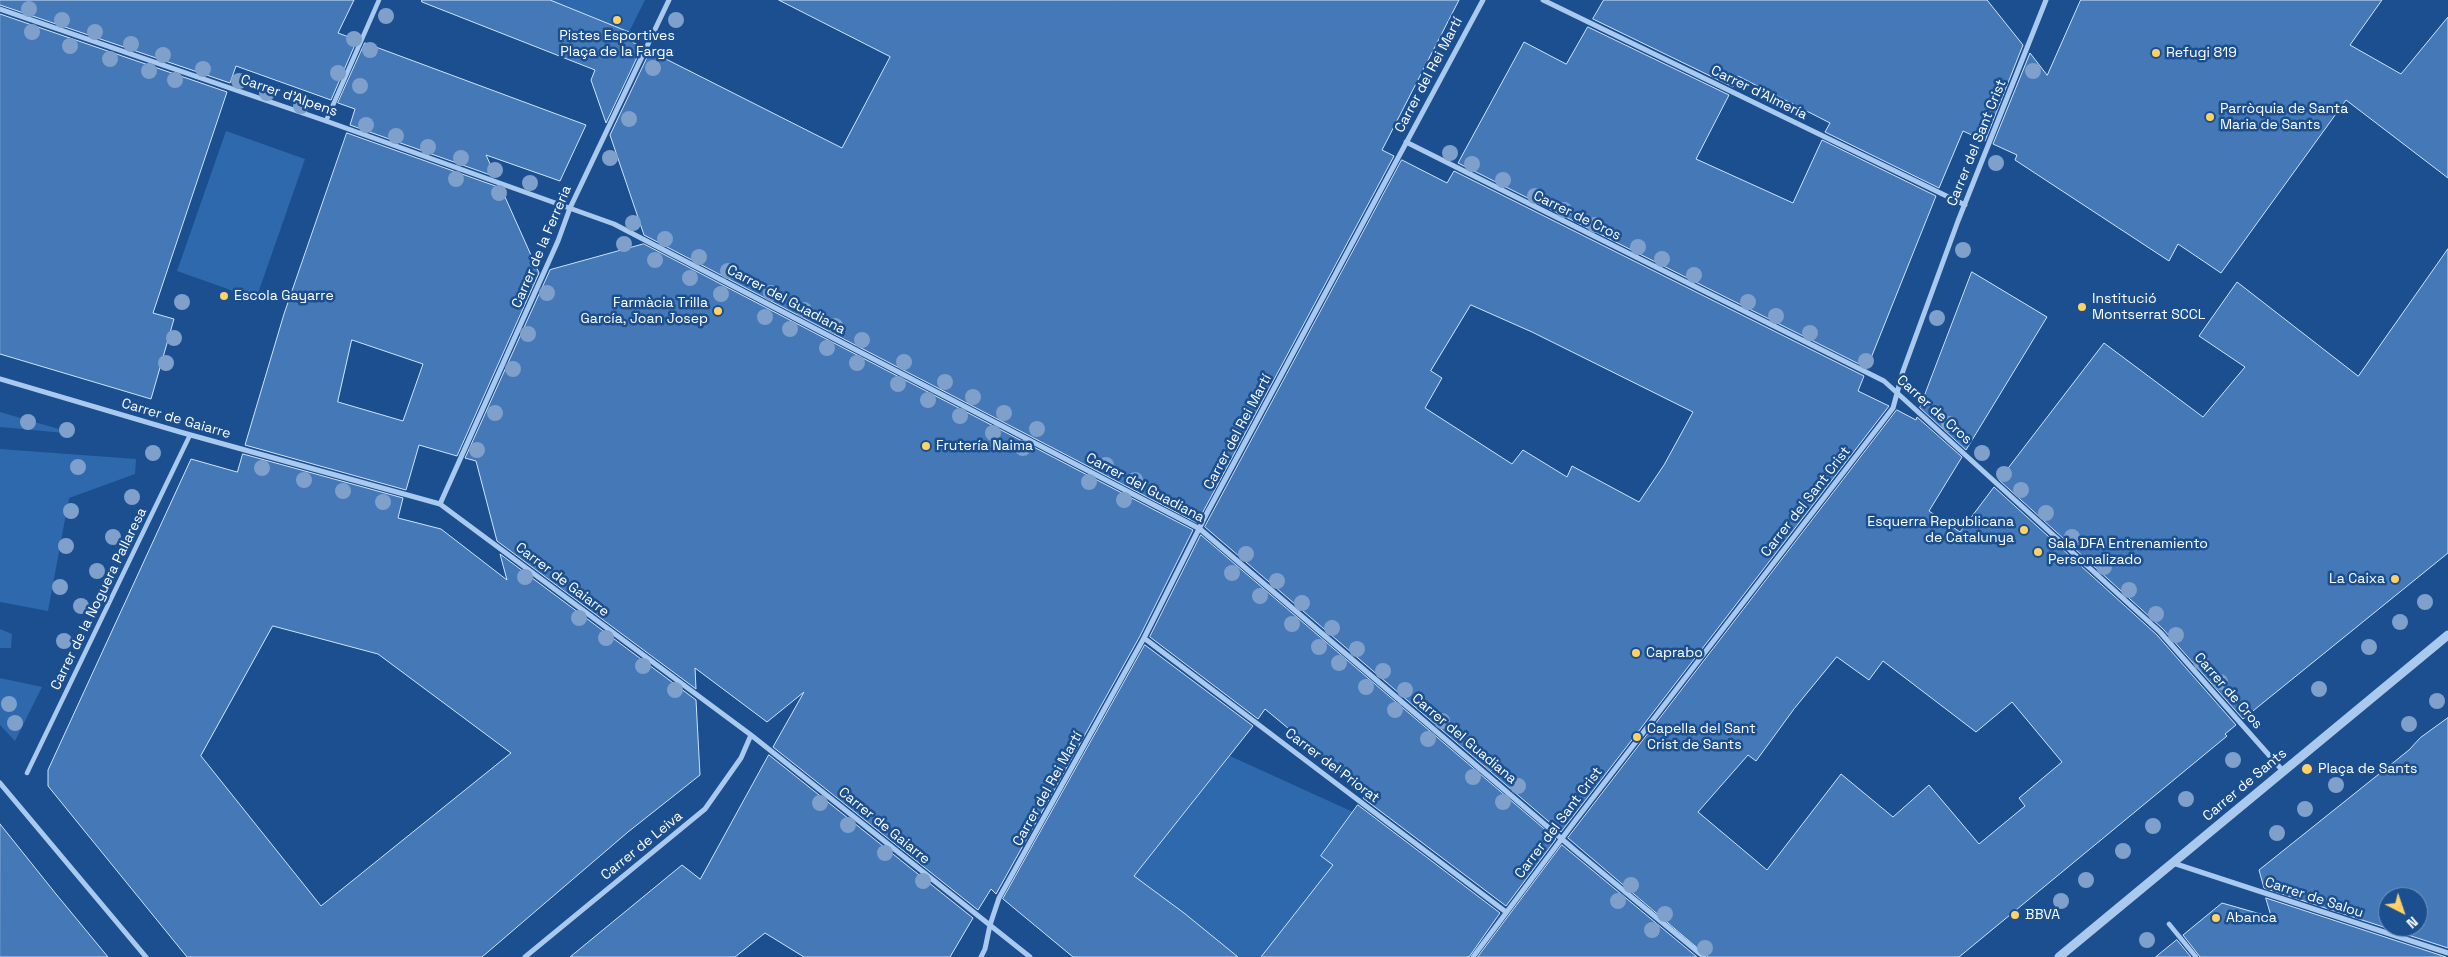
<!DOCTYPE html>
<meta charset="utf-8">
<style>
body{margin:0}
#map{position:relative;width:2448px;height:957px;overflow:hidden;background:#1b4f8f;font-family:"Space Grotesk",sans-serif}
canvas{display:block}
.north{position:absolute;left:2378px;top:887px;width:50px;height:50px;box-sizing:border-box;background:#1b4f8f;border:1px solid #7695bc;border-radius:50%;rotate:139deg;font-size:14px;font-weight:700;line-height:20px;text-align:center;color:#fff}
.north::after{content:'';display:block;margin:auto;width:18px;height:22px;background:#ffd166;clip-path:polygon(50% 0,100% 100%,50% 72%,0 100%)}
</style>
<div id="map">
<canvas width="2448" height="957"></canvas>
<div class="north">N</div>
</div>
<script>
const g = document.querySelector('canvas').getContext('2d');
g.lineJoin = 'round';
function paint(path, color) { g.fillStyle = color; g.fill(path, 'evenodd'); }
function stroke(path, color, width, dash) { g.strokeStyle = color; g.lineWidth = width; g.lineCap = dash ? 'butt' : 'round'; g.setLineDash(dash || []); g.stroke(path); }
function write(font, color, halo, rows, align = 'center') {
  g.font = font + ' "Space Grotesk",sans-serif'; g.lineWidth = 5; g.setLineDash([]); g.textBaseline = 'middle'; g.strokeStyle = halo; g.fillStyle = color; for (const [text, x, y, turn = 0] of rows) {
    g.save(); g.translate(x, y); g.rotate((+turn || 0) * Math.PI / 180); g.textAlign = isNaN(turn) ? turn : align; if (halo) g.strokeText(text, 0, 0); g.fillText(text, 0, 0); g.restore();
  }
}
const green = new Path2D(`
 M550,0h95l-16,32z
 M226,131l79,28 -49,140 -79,-28z
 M0,412l76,22 -76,-7z
 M0,449l136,10 -1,15 -66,24 -21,113 -48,-9z
 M0,629l12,5 -1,14h-11z
 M0,678l42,9 -27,54 -15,-16z
 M1230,756l123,56 -32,44 12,9 -72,92h-23l-54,-44 -50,-37z`);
const building = new Path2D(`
 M0,0h354l-16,33 19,7 -26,60 -95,-34 -6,17 -230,-78z
 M422,0h128l79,32 -3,7 16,8 -36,76 -15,-43 4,-10 -173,-68z
 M779,0h680l-77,150 12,6 -197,367 -553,-288 -34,-100 40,-84 192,97 48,-91z
 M1604,0h383l36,45 -38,96 -22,-10 -24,57 -114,-56 5,-9 -92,-47 -5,11 -140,-68z
 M2081,0h301l-32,45 51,29 47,-57v161l-102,-78 -125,173 -43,-29 -9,17 -154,-101 2,-5 -24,-11 37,-91 17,22z
 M0,14l227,78 -74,221 21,6 -23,80 -151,-45z
 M1588,27l141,68 -33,64 97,44 29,-63 114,56 -69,172 -409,-205 66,-121 42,22z
 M365,43l221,82 -26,56 -74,-26 10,22 -146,-52 5,-16 -17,-6z
 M347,133l154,55 38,85 -82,183 -38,-11 -13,45 -161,-45 39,-131zM352,340l71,24 -20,57 -65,-19z
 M1402,160l45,23 7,-12 410,205 -6,15 31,15 -328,426 -356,-305zM1471,305l61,27 161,80 -29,53 -25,37 -67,-36 -5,11 -44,-27 -11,14 -87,-56 17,-30 -11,-7z
 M644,244l549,286 -53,106 -144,258 -5,-5 -13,21 -205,-163 31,-55 -37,30 -72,-54 1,21 -199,-148 -21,-80 -11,-3 85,-188z
 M2448,249v304l-205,166 -80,-90 -164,-149 105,-137 99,74 42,-50 -46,-31 38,-54 121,94z
 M1972,272l75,45 -81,133 -46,-42z
 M1897,410l19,10 1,-3 45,40 -33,54 31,21 34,-45 163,148 79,90 -11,9 2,2 -268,221h-251l-140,-119zM1837,657l32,23 14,-19 93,71 36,-30 50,60 -43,36 6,8 -46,38 -50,-59 -36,32 -52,-43 -74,96 -69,-58 50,-57 8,6 38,-52z
 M243,454l160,44 -5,20 43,11 66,51 -7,-26 196,146 4,75 -72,57 -146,125h-295l-139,-171v-16l143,-311 46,13zM273,626l105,28 133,99 -190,153 -120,-150z
 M1201,535l355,304 -50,67 -143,-108 3,-5 -101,-84 -7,10 -108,-82z
 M1145,645l108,81 -119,150 50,37 54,44h-165l-70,-58z
 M2448,718v230l-184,-60 -5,-18 150,-120 11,-12zM2388,897h30v30h-30z
 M769,755l204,163 -23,39h-146l-39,-24 -30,24h-165l112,-92 18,14z
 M1358,805l142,108 -31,44h-208l72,-92 -12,-9z
 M0,824l56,70 52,63h-108z
 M1562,845l12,10 123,102h-219z
 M2266,898l180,59h-246l-17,-22 39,-32 49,14z
 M2177,940l14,17h-35z`);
const pedestrian = new Path2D(`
 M326,121l53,-121
 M27,773l163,-338
 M2169,924l27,33`);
const minor = new Path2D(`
 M1543,0l422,205
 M0,9l326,112 288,103 586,305 377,323 127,105
 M1406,142l478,239 276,251 123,139
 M0,379l180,53 260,72 311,231 279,222
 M440,504l118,-263 12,-33 99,-208
 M1144,638l362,274
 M0,783l146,174
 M2173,863l275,90
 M525,957l180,-148 36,-51 10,-23
 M981,957l4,-8 5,-24 9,-27 145,-260 63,-125 276,-513
 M1473,957l102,-136 318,-413 10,-37 55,-150 88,-221`);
const tertiary = new Path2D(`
 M2059,957l389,-322`);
const trees = [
 [29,9],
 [386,16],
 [62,20],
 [676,20],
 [32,32],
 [95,32],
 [354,39],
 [131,44],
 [70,46],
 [370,50],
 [163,55],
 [110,59],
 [653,68],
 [203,69],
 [149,71],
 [2033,71],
 [338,73],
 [175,80],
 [239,81],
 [360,86],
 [267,93],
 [301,106],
 [629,119],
 [366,125],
 [396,136],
 [428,147],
 [1450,153],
 [461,158],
 [610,158],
 [1996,163],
 [1472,164],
 [495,170],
 [456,179],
 [1503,180],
 [530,183],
 [499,193],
 [1535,196],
 [1564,210],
 [633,223],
 [1595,225],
 [665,239],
 [624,244],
 [1638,247],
 [1963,250],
 [699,257],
 [1662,259],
 [655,260],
 [728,271],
 [1694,275],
 [690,278],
 [547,293],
 [771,293],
 [721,294],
 [182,302],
 [1748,302],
 [804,310],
 [1776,316],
 [765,317],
 [1937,318],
 [835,326],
 [790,329],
 [1810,333],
 [528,334],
 [174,338],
 [862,340],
 [827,348],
 [1866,361],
 [904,362],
 [166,363],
 [857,363],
 [513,369],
 [945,382],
 [898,384],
 [973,397],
 [928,400],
 [495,413],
 [1004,413],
 [960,416],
 [28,422],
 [1949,424],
 [1037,429],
 [67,430],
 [993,433],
 [1023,448],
 [477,450],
 [153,453],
 [1982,453],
 [1106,465],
 [78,467],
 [262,468],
 [2004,474],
 [304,480],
 [1135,480],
 [1089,482],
 [2021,490],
 [343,491],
 [132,497],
 [1124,500],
 [383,502],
 [71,511],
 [2046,513],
 [113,537],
 [2072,537],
 [66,546],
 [1246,554],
 [2104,567],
 [97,571],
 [1232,573],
 [525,577],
 [1277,581],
 [60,587],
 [2129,590],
 [1260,596],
 [2425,602],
 [1302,603],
 [81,606],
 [2156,614],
 [579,618],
 [2400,622],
 [1292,624],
 [1332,628],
 [2176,635],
 [606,638],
 [64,641],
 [1319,647],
 [2369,647],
 [1357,649],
 [2201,662],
 [1339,663],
 [643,666],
 [1383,671],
 [2220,682],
 [1366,687],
 [2319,689],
 [675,690],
 [1405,690],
 [2437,701],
 [9,704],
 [1395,710],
 [1442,721],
 [15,723],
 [2409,724],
 [1428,739],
 [2233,760],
 [1492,763],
 [1473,777],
 [2336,785],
 [1518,786],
 [2186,799],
 [1503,802],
 [820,803],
 [2305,809],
 [848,825],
 [2153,826],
 [2277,833],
 [2123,851],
 [885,853],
 [2086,880],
 [923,881],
 [1631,885],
 [1618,901],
 [2061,901],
 [1665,914],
 [1652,930],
 [2147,940],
 [1705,948]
];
const markers = [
 [617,20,5,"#ffd166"],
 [2156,53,5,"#ffd166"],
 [2210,117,5,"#ffd166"],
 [224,296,5,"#ffd166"],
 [2082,307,5,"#ffd166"],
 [718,311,5,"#ffd166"],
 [926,446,5,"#ffd166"],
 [2024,530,5,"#ffd166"],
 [2038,552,5,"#ffd166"],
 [2395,579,5,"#ffd166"],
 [1636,653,5,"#ffd166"],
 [1637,737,5,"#ffd166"],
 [2307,769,6,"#ffd166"],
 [2015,915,5,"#ffd166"],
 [2216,918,5,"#ffd166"]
];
const poiNames = [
 ["Pistes Esportives",617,36,"center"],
 ["Plaça de la Farga",617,52,"center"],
 ["Refugi 819",2166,53],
 ["Parròquia de Santa",2220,109],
 ["Maria de Sants",2220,125],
 ["Escola Gayarre",234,296],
 ["Institució",2092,299],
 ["Montserrat SCCL",2092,315],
 ["Farmàcia Trilla",708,303,"right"],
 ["García, Joan Josep",708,319,"right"],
 ["Frutería Naima",936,446],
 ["Esquerra Republicana",2014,522,"right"],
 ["de Catalunya",2014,538,"right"],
 ["Sala DFA Entrenamiento",2048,544],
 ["Personalizado",2048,560],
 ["La Caixa",2385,579,"right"],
 ["Caprabo",1646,653],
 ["Capella del Sant",1647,729],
 ["Crist de Sants",1647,745],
 ["Plaça de Sants",2318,769],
 ["BBVA",2025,915],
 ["Abanca",2226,918]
];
const streetNames = [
 ["Carrer del Rei Martí",1429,75,-62],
 ["Carrer d'Almería",1759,93,26],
 ["Carrer d'Alpens",289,96,19],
 ["Carrer del Sant Crist",1977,143,-68],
 ["Carrer de Cros",1577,216,26],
 ["Carrer de la Ferreria",542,247,-67],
 ["Carrer del Guadiana",786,300,28],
 ["Carrer de Cros",1934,410,42],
 ["Carrer de Gaiarre",176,419,16],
 ["Carrer del Rei Martí",1238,432,-62],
 ["Carrer del Guadiana",1145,488,28],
 ["Carrer del Sant Crist",1806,502,-52],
 ["Carrer de Gaiarre",562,580,37],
 ["Carrer de la Noguera Pallaresa",99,599,-64],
 ["Carrer de Cros",2228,691,49],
 ["Carrer del Guadiana",1464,739,40],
 ["Carrer del Priorat",1332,766,37],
 ["Carrer de Sants",2245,785,-40],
 ["Carrer del Rei Martí",1048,789,-61],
 ["Carrer del Sant Crist",1559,823,-53],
 ["Carrer de Gaiarre",884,826,39],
 ["Carrer de Leiva",642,846,-39],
 ["Carrer de Salou",2314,898,18]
];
paint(green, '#2e69ad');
paint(building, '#4478b7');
stroke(building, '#cfe3fa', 1);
stroke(pedestrian, '#a9c9ee', 4.5);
stroke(minor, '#a9c9ee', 5);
stroke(tertiary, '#a9c9ee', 9);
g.fillStyle = '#7ea0ca';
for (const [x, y] of trees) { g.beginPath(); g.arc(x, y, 8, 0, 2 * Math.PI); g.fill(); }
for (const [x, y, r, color] of markers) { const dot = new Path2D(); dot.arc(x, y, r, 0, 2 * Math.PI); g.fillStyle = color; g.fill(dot); stroke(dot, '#1b4f8f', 2); }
write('14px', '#fff', '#1b4f8f', poiNames, 'left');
write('14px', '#fff', '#1b4f8f', streetNames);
</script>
